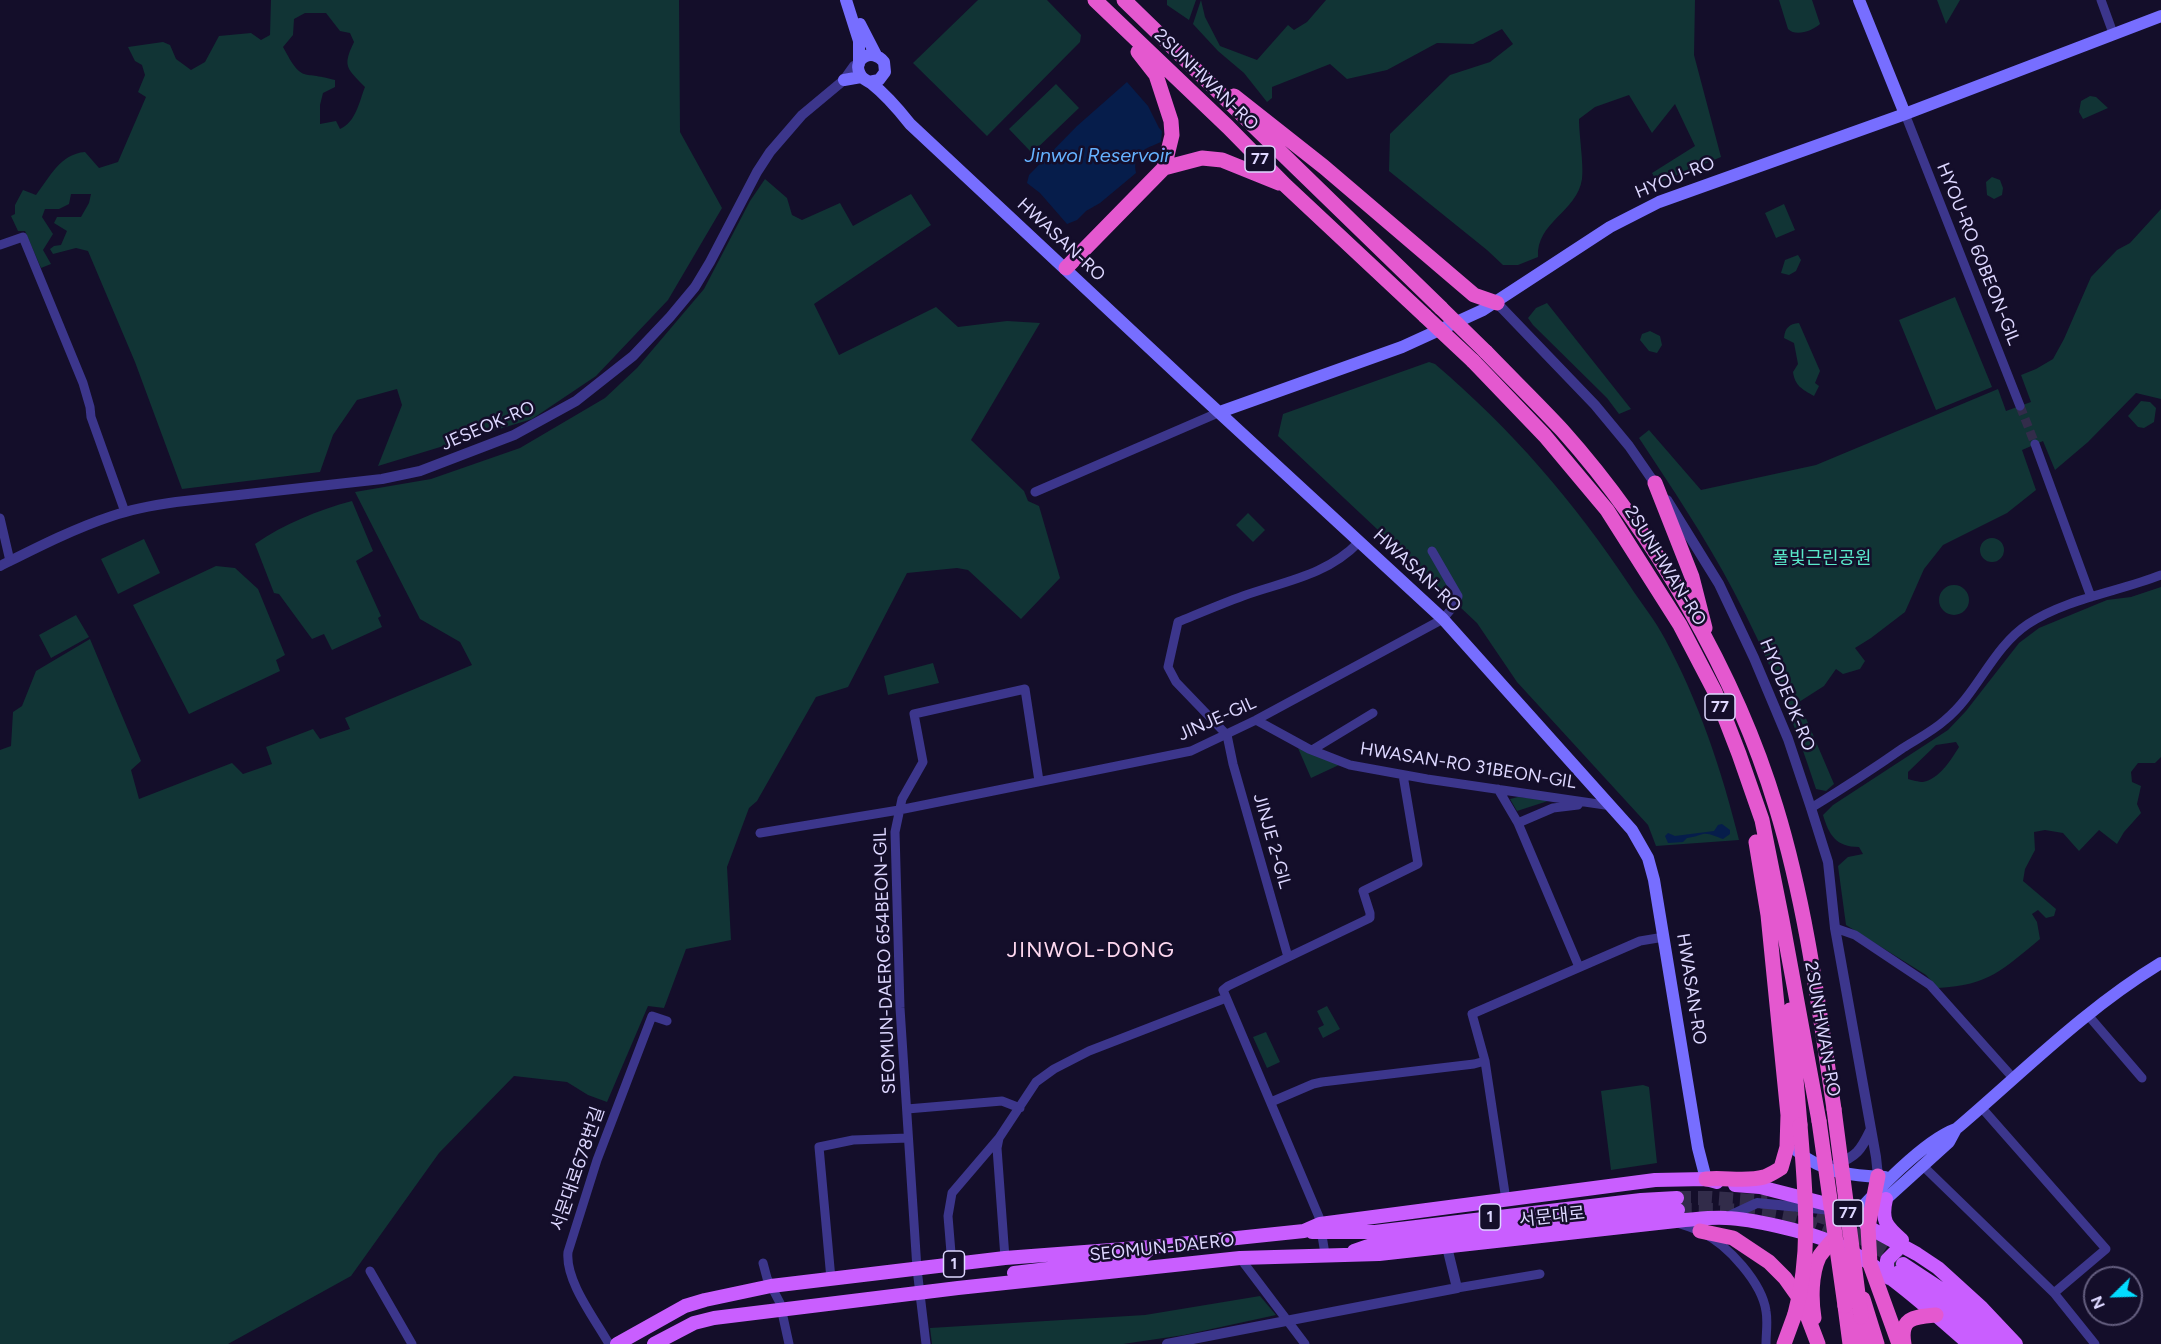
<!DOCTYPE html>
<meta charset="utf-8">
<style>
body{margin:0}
#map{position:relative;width:2161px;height:1344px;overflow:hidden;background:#140e2a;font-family:Figtree,sans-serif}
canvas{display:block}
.north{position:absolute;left:2083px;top:1266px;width:60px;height:60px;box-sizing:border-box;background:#140e2a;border:2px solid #645e7f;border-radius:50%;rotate:247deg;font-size:16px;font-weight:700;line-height:24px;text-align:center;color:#ddd7ff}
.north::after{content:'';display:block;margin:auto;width:21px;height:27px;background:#03dcff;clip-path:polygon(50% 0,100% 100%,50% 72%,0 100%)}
</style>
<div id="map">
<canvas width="2161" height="1344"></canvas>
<div class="north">N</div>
</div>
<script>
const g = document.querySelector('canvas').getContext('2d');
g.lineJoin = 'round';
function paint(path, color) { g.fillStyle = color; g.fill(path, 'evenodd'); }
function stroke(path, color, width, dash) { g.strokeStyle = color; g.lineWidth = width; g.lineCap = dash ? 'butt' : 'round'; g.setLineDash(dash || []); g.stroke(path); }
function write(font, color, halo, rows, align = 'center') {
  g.font = font + ' Figtree,"Noto Sans KR",sans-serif'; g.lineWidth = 5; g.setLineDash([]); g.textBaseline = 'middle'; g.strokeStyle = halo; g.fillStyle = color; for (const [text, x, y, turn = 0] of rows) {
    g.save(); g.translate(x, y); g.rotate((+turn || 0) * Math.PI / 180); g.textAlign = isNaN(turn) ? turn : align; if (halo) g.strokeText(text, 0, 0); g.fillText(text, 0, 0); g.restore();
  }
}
const green = new Path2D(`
 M271,0h408l1,132 42,76 -54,92 -72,76 -64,43 -154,47 24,-61 -5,-16 -40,11 -24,35 -13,37 -138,17 -47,-127 -47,-111 -12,-3 -23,6 -3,-5 4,-3 7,-1 6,-14 -13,-8 3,-6h24l8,-14 2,-9h-20l-2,10 -10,5h-14l-3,8 11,17 -10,16 8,14 -10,4 -16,-37h-7l-7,-15 4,-2v-9l8,-15 13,5c14,-18 24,-41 49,-43l14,16 19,-6 28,-65 -8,-5 7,-17 -3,-10 -7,-4 -7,-14 35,-5 7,3 6,14 15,11 14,-8 14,-26 32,-3 10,7 9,-5zM305,13h21l14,18 10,2 4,9c-12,25 -7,26 11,45 -6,15 -9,35 -25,42l-4,-8 -16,3v-19l3,-12 12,-6v-7c-35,-10 -32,4 -52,-33l10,-12 1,-16z
 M978,0h69l34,35 -1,7 -93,94 -74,-73z
 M1167,0h29l-7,20 -22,-15z
 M1201,0l4,17 15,29 37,14 31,-35 6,5 13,-8 19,-22h369l-1,55 27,102 -63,26 -6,-10 43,-27 -20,-42 -23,29 -23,-38 -34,12 -16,12c0,16 5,47 3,60 -5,33 -46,43 -44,78l-20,8h-15l-16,-15 -98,-79 1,-37 60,-59 40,-13 23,-18 -11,-15 -29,15 -36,-1 -50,27 -40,9 -17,-15 -58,23v11l-5,4 -23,-29 -26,-22 -25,-27z
 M1779,0h33l8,24c-8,7 -24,13 -32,5z
 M1937,0h23l-14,24z
 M1056,84l23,24 -47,45 -23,-24z
 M2090,96l6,1 12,11 -25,11 -4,-7 2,-11z
 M1992,177l8,3 3,8 -1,7 -8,4 -7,-4 -1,-13z
 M765,179l22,19 5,17 10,5 38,-17 13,23 58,-32 20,31 -117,79 25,51 97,-48 22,20 49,-6 33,2 -69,117 53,51 4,10 11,5 21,72 -39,41 -53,-49 -11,-2 -50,5 -59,114 -32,10 -59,104 -8,7 -22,59 4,73 -45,9 -22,59 -16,-2 -41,96 -19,-7 -21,-13 -53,-6 -75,77 -88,123 -123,68h-228v-594l11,-4 2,-34 9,-6 14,-35 54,-32 51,122 -10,9 8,29 93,-36 11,11 29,-10 -6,-17 47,-18 7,10 30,-10 -5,-11 127,-53 -12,-23 -40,-23 -65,-127 76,-13 89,-31 85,-50 32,-30 67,-79 46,-88z
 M1784,204l11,26 -19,8 -11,-25z
 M2161,209v190l-25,-6 -48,49 -33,28 -12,-29 -21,9 14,40 -29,23 -64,32 -19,24 -19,43 -34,26 -16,10 10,13 -5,8 -17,5 -7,-5 -12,17 -25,16 35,82 -8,7 -10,-2c-22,-68 -49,-135 -83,-199 -28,-53 -61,-102 -94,-152l10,-8 52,60 115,-25 182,-76 8,22 25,-9 -10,-27 15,-6 17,-10 11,-20 27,-62 26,-27 13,-7z
 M1798,255l3,5 -5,11 -7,4 -8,-2 4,-13z
 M1955,297l37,90 -56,23 -37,-90z
 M1547,303l84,106 -12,5 -12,-16 -74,-73 -5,-7 8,-10z
 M1799,323l21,48 -5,12 4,3 -5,10c-12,-7 -19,-10 -21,-24l5,-8 -4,-21 -10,-5c1,-10 5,-14 15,-15z
 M1650,331l10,5 2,9 -5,8 -8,-2 -9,-11 2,-6z
 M1429,362l6,2c78,67 138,136 195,222 11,17 25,34 35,53 34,63 57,132 74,201l-83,6 -8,-21 -131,-143 -40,-59 -199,-187 5,-22z
 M2141,401l9,1 6,6 -2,14 -10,6 -6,-1 -10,-11z
 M352,501l21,50 -17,10 25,55 -3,2 4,9 -50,23 -8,-16 -12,5 -33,-45 -5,-1 -19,-49c29,-20 63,-34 97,-43z
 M1248,513l17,17 -12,12 -17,-17z
 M1980 550a12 12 0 1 1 24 0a12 12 0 1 1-24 0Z
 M144,539l16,34 -42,21 -17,-35z
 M216,566l19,2 23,21 27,66 -9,5 4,11 -91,43 -56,-109z
 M1939 600a15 15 0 1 1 30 0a15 15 0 1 1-30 0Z
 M2161,587v170l-6,6h-17l-7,9 1,10 9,4 -4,18 4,9 -17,19 -7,12 -18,-14 -20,21 -16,-18 -18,-3 -11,2 1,18 -10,19 -2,12 33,28 -2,7 -8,2 -8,-8 -6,4 5,8 3,17c-38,31 -50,46 -102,49l-12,-13 -80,-50 -8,-59 10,-9 15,-3 -4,-7c-23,0 -30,-12 -36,-32l10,-10 115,-75 18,-19 53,-68 20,-15 68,-28 24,-3zM1956,742l3,5c-8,13 -20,32 -36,35 -4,0 -11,-2 -15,-3v-7l28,-27z
 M76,615l13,22 -38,21 -12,-23z
 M933,663l6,20 -51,12 -4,-19z
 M1298,748l43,16 -30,14z
 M1518,797l33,3 -34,11 -7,-12z
 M1327,1006l13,23 -17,9 -5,-10 6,-3 -7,-14z
 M1266,1032l14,30 -13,6 -14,-31z
 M1643,1085l6,2 8,76 -46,7 -10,-79z
 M1260,1296l16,19 -92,20 -61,9h-191l-2,-16 215,-13z`);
const water = new Path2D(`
 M1127,82l21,24 11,22 3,3 -1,11c-16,7 -29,10 -25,31l-36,30 -14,8 -9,9 -10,4 -27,-31 -13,-10 2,-8 48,-49z
 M1722,824l8,6v4l-7,5c-7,-2 -13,-6 -20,-5 -6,2 -10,3 -16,4l-4,4 -15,1 -3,-7 3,-3 7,3 39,-5 4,-6z`);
const minorTunnel = new Path2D(`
 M2020,406l15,38`);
const primaryTunnel = new Path2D(`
 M1677,1198h34l56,4
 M1797,1208l38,13 64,40
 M1678,1210c54,0 117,-2 164,28`);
const minor = new Path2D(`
 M2101,0l12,33
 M1905,114l115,292
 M0,245l23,-8 60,146 7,24 1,10 34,95
 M2035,444l56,153
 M1035,492l185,-80
 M0,518l10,43
 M1256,720l53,29 41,16 77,14 185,27
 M1312,750l61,-37
 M1498,789l20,34 61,144
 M1811,808c31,-19 62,-39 92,-60 14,-9 30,-17 42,-28 33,-27 47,-72 83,-96 40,-26 90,-32 133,-49
 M1518,823l35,-15 25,-3
 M760,833l139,-23 292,-59 65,-31 187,-101 14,-17 1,-6 -26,-45
 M1835,928l20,7 75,50 84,94
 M1288,957l-55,-193 -6,-29 -51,-53 -8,-15 10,-45c22,-9 43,-18 65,-26 42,-15 83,-20 116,-54
 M2087,1014l55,64
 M1271,1102l42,-18 9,-2 152,-18 11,-3
 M1981,1107l125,142 -52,44
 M907,1109l95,-8 18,7
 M999,1138l-2,10 8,110
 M1923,1166l131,127 41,51
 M1506,1200l-21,-139 -13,-47 168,-73 24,-4
 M1677,1223c9,3 18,5 26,10 25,12 59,50 63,78 2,11 0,22 0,33
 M1325,1254l-6,-37 -96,-227 5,-4 142,-68v-5l-7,-22 55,-27 -15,-89
 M1240,1258l65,86
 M763,1263l4,15 13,25 9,41
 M952,1265l-4,-49 4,-23 47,-55 37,-56 18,-13 35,-18 137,-53
 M370,1271l42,73
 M831,1279l-12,-132 34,-7 55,-2
 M1457,1288l83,-14
 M609,1344c-14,-25 -44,-63 -41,-92l29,-92 55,-144 15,5
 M926,1344l-9,-75 -17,-261 -5,-176 7,-33 21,-37 -9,-48 111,-25 14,92`);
const tertiary = new Path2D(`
 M1497,303l98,102 34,41 29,42
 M1667,500l52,84 35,74 34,81 23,69 17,54 7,66 41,229 2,19 -3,6
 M0,566c36,-18 73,-37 112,-50 20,-7 43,-11 64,-14l206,-23 38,-8 94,-36 62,-34 57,-45 37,-39 25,-30 15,-25 47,-90 13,-20 32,-37 42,-35 10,-14 5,-2
 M1836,1164c20,-7 25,-14 34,-33
 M1725,1218l32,-15 75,7
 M1167,1344l290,-56 -10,-41`);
const secondary = new Path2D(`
 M846,0l13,41v23
 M1859,0l46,114
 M860,24l16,31
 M844,80l17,-3
 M869,82l10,-2 6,-8 -1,-10c-12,-15 -32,-3 -24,12 2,5 6,6 11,9 14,11 28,27 39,41l276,258 257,237 189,211 16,28 6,22 44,268 8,31
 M1220,412l182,-65 81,-37 127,-83 49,-25 246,-88 256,-98
 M1797,1151c26,22 55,25 88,26
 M1879,1202l7,-3 63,-57 7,-13
 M1851,1219c24,-26 72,-78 105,-90 67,-57 129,-120 205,-166`);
const primary = new Path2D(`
 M1735,1185l25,2 98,25 10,15 49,27 21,14 44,40 34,36
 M1886,1199c-5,22 0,27 16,41
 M1312,1232h63l266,-32 36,-2
 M1354,1251c40,-16 88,-17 131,-21 65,-7 129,-16 193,-20
 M1903,1264l44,29 53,51
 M1014,1273l126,-15 11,-11
 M1897,1273l37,26 49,45
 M1889,1278l-2,-7v-11l15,-15
 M617,1344l68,-38 20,-6 66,-14 234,-28 146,-11 153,-16 16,-7 335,-44 51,-1 11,3
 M654,1344l40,-21 20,-5 244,-30 282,-30 139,-4 306,-34c13,-1 27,-3 41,-2 27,1 77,13 103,23 47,19 102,70 140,103`);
const trunk = new Path2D(`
 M1095,0l133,127 57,58 140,131
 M1124,0l317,308
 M1234,96l90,71 150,128 23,8
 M1164,168l38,-10 20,2 57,23
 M1066,268l98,-100 8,-33 -1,-14 -15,-46 -18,-23
 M1486,352c25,26 51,51 76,78 92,103 174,244 214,377 30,98 43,201 58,302
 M1473,361l72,75 62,74 73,115 35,67 24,62 23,66 20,100 37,201
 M1655,483l37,94 13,51
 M1790,1010l10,115
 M1878,1176l-10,51 2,37 29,80
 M1706,1179c18,-2 41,3 58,-2 6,-2 12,-6 17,-9l6,-21 1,-32 -20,-200 -12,-73
 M1700,1231l33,7 36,24 16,16 17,24 16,42
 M1863,1299l14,45
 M1845,1306l5,38
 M1861,1317l4,27
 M1814,1318c-3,-18 -3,-44 5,-61 3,-5 8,-10 12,-15
 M1784,1344l11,-30
 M1904,1344c-5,-27 11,-27 32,-29`);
const trunkBridge = new Path2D(`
 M1441,308l45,44
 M1425,316l48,45
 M1834,1109l27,208
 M1819,1121l26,185
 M1795,1314c17,-62 10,-125 5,-189`);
const shields = [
 [1260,159,30],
 [1720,707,30],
 [1848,1213,30],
 [1490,1217,21],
 [954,1264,21]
];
const shieldNames = [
 ["77",1260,159],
 ["77",1720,707],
 ["77",1848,1213],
 ["1",1490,1217],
 ["1",954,1264]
];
const streetNames = [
 ["2SUNHWAN-RO",1206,80,44],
 ["HYOU-RO",1675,178,-22],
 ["HWASAN-RO",1061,240,43],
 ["HYOU-RO 60BEON-GIL",1978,254,68],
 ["JESEOK-RO",488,426,-23],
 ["2SUNHWAN-RO",1665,566,58],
 ["HWASAN-RO",1417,571,43],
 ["HYODEOK-RO",1787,695,68],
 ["JINJE-GIL",1217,719,-24],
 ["HWASAN-RO 31BEON-GIL",1468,766,9],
 ["JINJE 2-GIL",1272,841,74],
 ["SEOMUN-DAERO 654BEON-GIL",885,961,-92],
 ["HWASAN-RO",1691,989,81],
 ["2SUNHWAN-RO",1822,1029,80],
 ["서문대로678번길",578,1169,-71],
 ["서문대로",1552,1217,-6],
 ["SEOMUN-DAERO",1162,1248,-6]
];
const parkNames = [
 ["풀빛근린공원",1822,559]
];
const waterNames = [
 ["Jinwol Reservoir",1098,156]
];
const quarterNames = [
 ["JINWOL-DONG",1091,951]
];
paint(green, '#113435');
paint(water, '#061d4b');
stroke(minorTunnel, '#322c4a', 9, [9, 4.5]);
stroke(primaryTunnel, '#322c4a', 14, [14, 7]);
stroke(minor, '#3c368c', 9);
stroke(tertiary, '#3c368c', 10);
stroke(secondary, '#776eff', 12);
stroke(primary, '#c95eff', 14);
stroke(trunk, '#e458cf', 15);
stroke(trunkBridge, '#e458cf', 15);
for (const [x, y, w] of shields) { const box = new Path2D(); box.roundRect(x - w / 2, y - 13, w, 26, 4.5); g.fillStyle = '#140e2a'; g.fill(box); stroke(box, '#ddd7ff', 1.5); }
write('bold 16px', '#ddd7ff', null, shieldNames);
write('18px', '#ddd7ff', '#140e2a', streetNames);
write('18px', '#59e9ca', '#140e2a', parkNames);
write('italic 20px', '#65b2ff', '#140e2a', waterNames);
g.letterSpacing = '1.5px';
write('21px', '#ffd9f0', '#140e2a', quarterNames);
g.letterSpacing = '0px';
</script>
